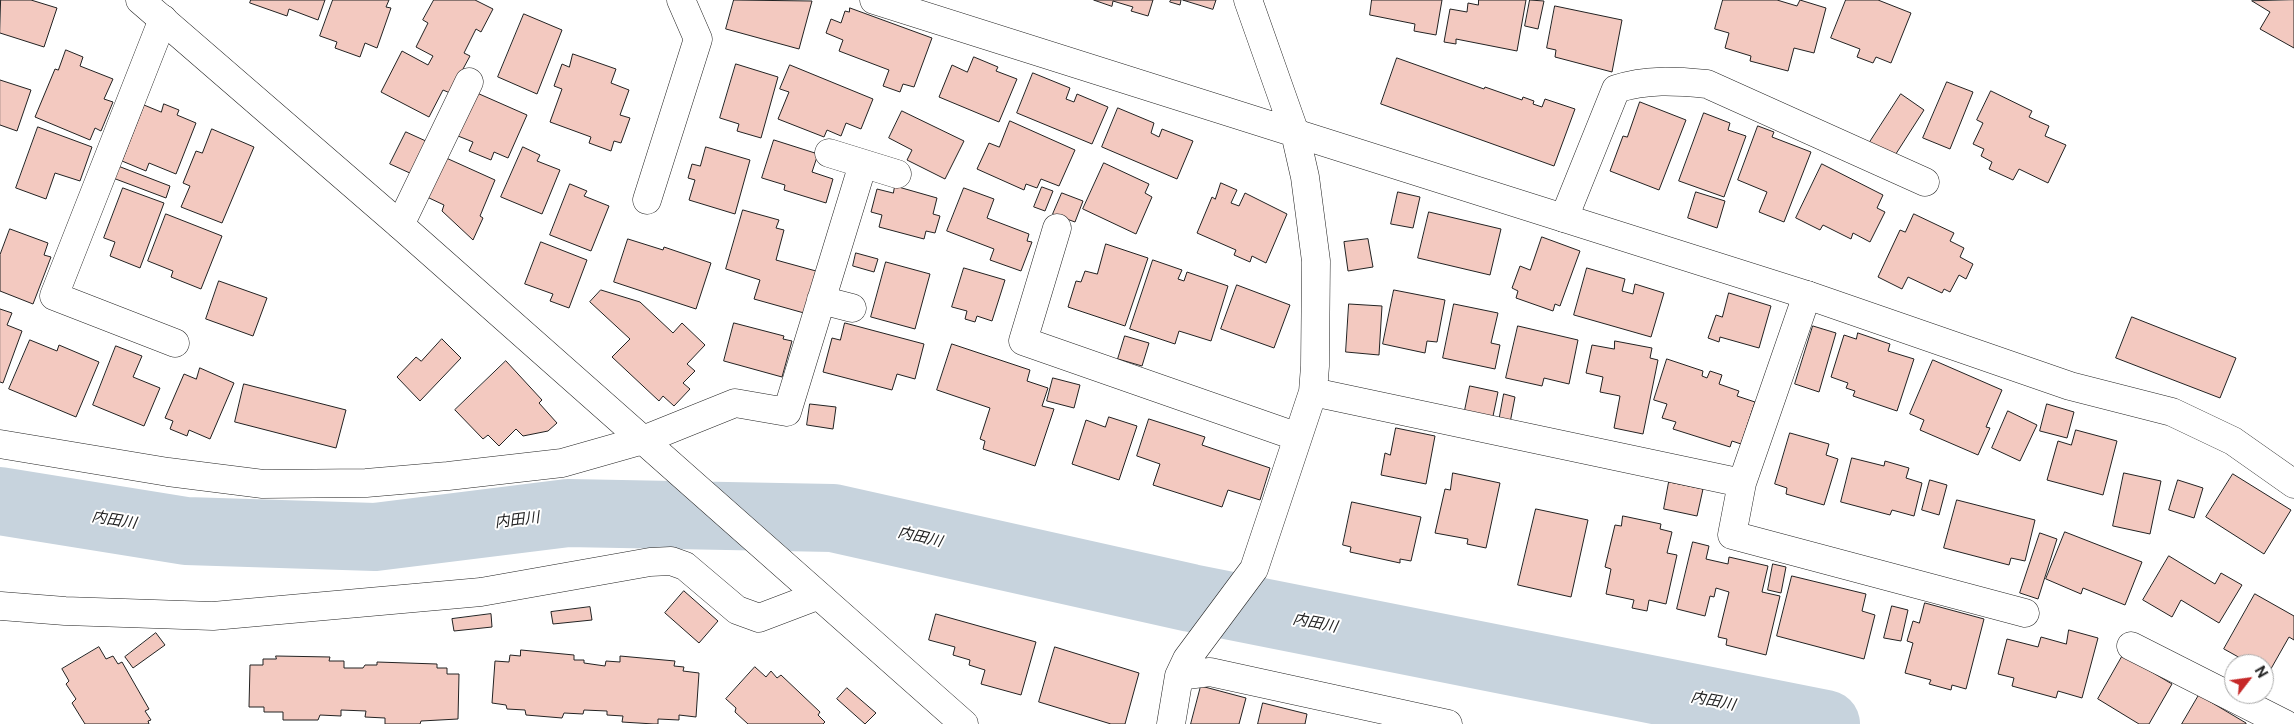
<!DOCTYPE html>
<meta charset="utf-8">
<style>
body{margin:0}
#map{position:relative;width:2294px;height:724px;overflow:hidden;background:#fff;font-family:"Public Sans",sans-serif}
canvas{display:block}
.north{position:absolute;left:2224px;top:654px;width:50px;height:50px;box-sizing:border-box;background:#fff;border:1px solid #a7a7a7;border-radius:50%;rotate:60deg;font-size:14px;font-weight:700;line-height:20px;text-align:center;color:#222}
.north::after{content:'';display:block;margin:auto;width:18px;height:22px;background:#c62828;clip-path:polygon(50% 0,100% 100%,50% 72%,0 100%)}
</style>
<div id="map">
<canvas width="2294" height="724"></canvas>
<div class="north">N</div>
</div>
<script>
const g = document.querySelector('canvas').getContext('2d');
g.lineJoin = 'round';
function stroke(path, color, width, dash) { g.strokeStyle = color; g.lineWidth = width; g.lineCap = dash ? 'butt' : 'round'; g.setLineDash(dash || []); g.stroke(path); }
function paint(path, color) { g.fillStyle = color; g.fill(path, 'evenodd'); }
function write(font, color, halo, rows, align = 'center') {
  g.font = font + ' "Public Sans","Noto Sans JP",sans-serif'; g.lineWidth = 4; g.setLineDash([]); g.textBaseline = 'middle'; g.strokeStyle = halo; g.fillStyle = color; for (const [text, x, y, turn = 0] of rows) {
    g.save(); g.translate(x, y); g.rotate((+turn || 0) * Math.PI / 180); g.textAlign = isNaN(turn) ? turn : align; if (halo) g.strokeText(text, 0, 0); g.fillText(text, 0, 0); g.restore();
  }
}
const river = new Path2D(`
 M0,501l186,30 189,6 193,-24 265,5 358,80 635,126`);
const building = new Path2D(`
 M1,0h30l26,8 -13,39 -44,-14z
 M251,0h74l-7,20 -29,-11 -2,7 -37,-13z
 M333,0h56l-3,7 5,1 -14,40 -12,-5 -5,14 -25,-9 2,-6 -17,-6z
 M434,0h41l18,9 -12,23 -5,-3 -12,24 6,3 -20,37 -7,-3 -14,27 -48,-25 21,-41 26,14 5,-9 -17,-9 12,-24 -5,-3z
 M734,0l78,1 -13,48 -73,-20z
 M1094,0h59l-5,16 -17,-5 2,-4 -20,-6 -1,5z
 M1171,0h10l-1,5 -10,-3z
 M1183,0h33l-3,9z
 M1372,0h70l-6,35 -22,-4 1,-7 -45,-9z
 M1479,0h47l-9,51 -61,-12v5l-12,-2 6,-33 17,3 1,-9 10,2z
 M1530,0l14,1 -6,28 -13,-3z
 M1723,0h54l20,6 3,-6 26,8 -12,45 -20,-5 -6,23 -38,-10 1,-5 -26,-8 4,-15 -14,-4z
 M1846,0h32l33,13 -20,50 -15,-6 -3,6 -16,-6 3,-8 -29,-11z
 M2294,0v48l-34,-19 10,-17 -18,-11z
 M1555,6l67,14 -10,52 -57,-15 1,-7 -9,-2z
 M850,8l82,30 -18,49 -11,-3 -3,8 -17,-6 6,-16 -50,-19 4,-11 -17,-7 5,-14 10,4 4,-12 4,1z
 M524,14l38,16 -25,64 -39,-17z
 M66,50l17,7 -3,9 33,13 -9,20 9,3 -12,29 -6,-3 -5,12 -55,-23 20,-48 3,1z
 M573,54l43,15 -5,14 18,7 -9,25 10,3 -9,25 -7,-2 -3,10 -22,-8 2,-6 -41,-15 12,-33 -8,-3 8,-22 7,3z
 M974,57l24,10 -2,4 21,8 -18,43 -60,-25 13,-32 15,7z
 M1397,58l87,31 1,-2 37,13 1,-3 11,4 -1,3 9,3 3,-8 30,10 -21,57 -173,-62z
 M736,64l42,13 -17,61 -24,-7 2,-7 -19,-6z
 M790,65l83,34 -12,30 -15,-6 -5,13 -14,-6 -3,7 -46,-18 11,-27 -9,-3z
 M1033,73l37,15 -4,11 8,3 3,-8 31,13 -16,37 -75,-31z
 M0,80l31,10 -14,41 -17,-6z
 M1947,82l26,10 -23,57 -27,-11z
 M1991,91l41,20 -3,6 20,9 -4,10 21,9 -18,38 -29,-14 -6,11 -24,-11 3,-7 -11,-6 3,-7 -11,-5 10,-21 -6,-3z
 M477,93l50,22 -19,43 -14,-6 -3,8 -22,-9 4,-9 -15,-6z
 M1901,94l23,16 -32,50 -24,-15z
 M1640,102l46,18 -27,70 -49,-19 13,-35 4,1z
 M164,104l15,6 -2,5 19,8 -20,51 -27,-11 -3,8 -24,-10 22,-56 17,7z
 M1118,108l36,15 -3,10 8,4 3,-8 31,12 -16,38 -75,-32z
 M902,111l62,30 -19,38 -38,-19 5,-10 -23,-12z
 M1704,113l26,10 -2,7 18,6 -22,61 -45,-16z
 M1010,121l65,29 -16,36 -18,-7 -4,9 -11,-4 -2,6 -47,-21 12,-26 10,4z
 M1758,126l16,6 -2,5 39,15 -27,70 -25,-10 8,-20 -29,-12z
 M38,127l54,20 -12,34 -25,-8 -9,26 -30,-11z
 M212,129l42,18 -32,76 -41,-16 9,-21 -7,-3 13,-32 6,2z
 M406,132l22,10 -16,32 -22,-10z
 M774,140l44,14 -6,18 21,7 -7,24 -42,-13 1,-5 -23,-7z
 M523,147l17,8 -3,6 23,9 -18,44 -41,-17z
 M706,147l44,13 -15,54 -46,-14 6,-20 -7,-2 4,-14 8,2z
 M444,157l51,23 -15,36 3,2 -10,22 -31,-29 2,-6 -17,-8z
 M1104,163l45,21 -4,9 7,4 -16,37 -53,-25z
 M1822,164l61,31 -6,13 8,4 -15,30 -17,-9 -2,6 -28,-14 -3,5 -24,-12z
 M118,166l52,20 -4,12 -53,-20z
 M1221,183l16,7 -6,13 8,3 6,-13 42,21 -21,49 -14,-7 -2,6 -16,-7 2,-5 -39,-17 15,-36 3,2z
 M570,184l17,7 -3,5 25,10 -18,45 -41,-16z
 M895,186l42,12 -4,16 7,2 -5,17 -9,-2 -2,8 -45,-12 3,-12 -11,-3 6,-23 16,4z
 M1042,187l11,4 -8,20 -11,-4z
 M123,188l41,15 -24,65 -30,-12 5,-14 -11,-4z
 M964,188l30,11 -7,19 42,16 -2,7 5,1 -11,29 -31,-11 4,-11 -47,-18z
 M1398,192l22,5 -7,31 -22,-4z
 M1696,192l29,9 -8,27 -29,-10z
 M1062,193l21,8 -8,21 -22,-8z
 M743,210l36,10 -3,8 8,2 -8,30 40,11 -12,42 -50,-14 6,-19 -34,-11z
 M1429,212l72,17 -11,46 -72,-17z
 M166,214l56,22 -21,53 -30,-12 2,-6 -25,-10z
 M1914,214l40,19 -4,8 14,7 -4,9 13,7 -7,15 -7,-4 -9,17 -6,-3 -2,4 -34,-16 -6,12 -24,-12 22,-47 5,2z
 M10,229l38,14 -4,12 7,2 -18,47 -33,-13v-36z
 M1542,237l38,14 -20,55 -5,-2 -2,7 -37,-13 2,-7 -6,-3 8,-22 10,4z
 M628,239l35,11 1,-3 47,16 -15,46 -82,-27z
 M1368,239l5,28 -25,4 -4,-29z
 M541,242l46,18 -18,48 -19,-7 3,-7 -28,-10z
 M1106,244l42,14 -23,68 -57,-19 8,-26 5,1 4,-11 12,3z
 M856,253l22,6 -4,13 -21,-6z
 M1153,260l29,10 -4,9 6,2 3,-9 41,14 -17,55 -32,-10 -4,13 -45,-15z
 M886,262l44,12 -15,55 -44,-12z
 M964,268l41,12 -13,41 -15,-5 -2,6 -10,-3 2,-8 -15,-4z
 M1587,268l38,11 -3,12 11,3 2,-10 29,9 -13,44 -77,-22z
 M219,281l48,17 -14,38 -47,-17z
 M1237,285l53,20 -16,43 -53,-19z
 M601,290l39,12 33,31 9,-10 23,22 -18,19 8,7 -12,12 7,6 -16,17 -11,-10 -4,5 -47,-44 18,-18 -40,-37z
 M1394,290l51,10 -8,42 -10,-1 -2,12 -42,-9z
 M1729,293l42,13 -12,42 -39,-11 -1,5 -11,-4 8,-23 6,2z
 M1349,304l33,2 -3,49 -33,-3z
 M1454,304l44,9 -7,30 9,2 -5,24 -52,-11z
 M0,309l12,4 -5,12 15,6 -19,52 -3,-1z
 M2132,317l104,41 -16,40 -104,-40z
 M734,323l50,13 -1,3 9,2 -10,36 -58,-16z
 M845,323l79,21 -9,35 -18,-5 -5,16 -69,-18 9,-34 8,2z
 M1518,326l60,14 -9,44 -25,-6 -2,8 -36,-8z
 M1813,326l23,7 -17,59 -24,-8z
 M1858,333l32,11 -2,7 26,8 -17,52 -44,-15 2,-5 -9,-3 2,-5 -17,-6 13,-42 12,4z
 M1125,336l24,7 -7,23 -24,-7z
 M442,339l19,19 -41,43 -23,-24 19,-20 5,4z
 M30,340l27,11 2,-6 40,17 -23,55 -67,-28z
 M1615,341l37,7 -2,10 8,2 -15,74 -29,-6 6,-32 -20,-4 3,-15 -17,-4 6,-28 22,4z
 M952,344l78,26 -3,11 21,7 -6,18 12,3 -19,57 -52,-17 2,-8 -5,-2 10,-31 -53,-18z
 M116,346l26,10 -9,21 27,11 -16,38 -51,-21z
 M1667,359l36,12 -1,5 5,2 3,-7 12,4 -3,9 20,7 -2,5 18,6 -14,42 -9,-3 -2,6 -57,-18 3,-7 -14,-4 5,-14 -13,-4z
 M1933,360l69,30 -16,37 4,1 -12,27 -58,-25 4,-10 -14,-6z
 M506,361l36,39 -3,3 18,20 -9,8 -25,5 -7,-7 -17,17 -11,-11 -5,4 -28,-29z
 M200,368l34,15 -24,56 -21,-9 -2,6 -17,-7 3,-8 -8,-3 19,-44 12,5z
 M1053,378l27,7 -6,23 -27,-7z
 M244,384l102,26 -10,38 -101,-26z
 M1470,386l28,6 -6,29 -28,-6z
 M1504,394l11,3 -5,26 -11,-2z
 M810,404l26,3 -3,22 -26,-4z
 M2047,404l27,8 -7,26 -27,-7z
 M2008,411l29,14 -17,36 -28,-13z
 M1109,417l28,9 -18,54 -47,-16 14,-44 19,7z
 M1149,419l56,18 -3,8 68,23 -10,32 -32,-10 -6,17 -69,-22 7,-21 -23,-8z
 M1396,428l39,8 -9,48 -45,-9 4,-22 5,2z
 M2076,430l41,11 -14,54 -56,-15 11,-39 13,4z
 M1790,433l39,11 -3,11 12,4 -14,46 -38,-11 1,-6 -12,-4z
 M1852,458l32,8 1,-5 24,7 -3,10 16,5 -8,33 -22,-6 -2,5 -49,-13z
 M1453,473l47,10 -14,65 -19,-4 1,-5 -33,-6 10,-44 5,1z
 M2124,473l37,8 -11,53 -37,-8z
 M2233,474l58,36 -27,44 -58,-37z
 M1930,480l17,5 -8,30 -17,-5z
 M2178,480l25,8 -9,30 -25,-8z
 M1669,482l34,7 -6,27 -33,-7z
 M1957,500l78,20 -10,41 -14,-3 -2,7 -65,-17z
 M1352,502l69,15 -10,44 -11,-2v4l-50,-11 1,-5 -8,-2z
 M1536,509l52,11 -17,77 -53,-12z
 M1623,516l38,8 -1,5 12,3 -5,21 10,2 -11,49 -17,-4 -2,11 -15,-3 2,-8 -28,-6 5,-25 -6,-2 10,-42 6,1z
 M2065,532l77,30 -17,43 -42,-17 -2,6 -35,-15z
 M2040,533l17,6 -19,60 -18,-6z
 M1693,542l16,4 -3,13 22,5 1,-7 39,9 -6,26 18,4 -14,59 -40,-10 1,-6 -9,-2 11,-45 -13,-4 -2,9 -4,-1 -5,20 -28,-7z
 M2169,556l46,28 6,-11 21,12 -23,38 -38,-23 -9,17 -29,-17z
 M1773,564l13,3 -5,26 -13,-3z
 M1792,576l74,18 -4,17 13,4 -11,44 -87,-23z
 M684,591l34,30 -19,22 -34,-30z
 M2255,594l39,22v24l-5,-3 -21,37 -4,-3v-7h-13l-27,-15z
 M1925,603l59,16 -18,70 -14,-4 -1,5 -22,-6 2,-4 -26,-7 8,-30 -6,-2 6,-20 6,2z
 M1892,606l16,4 -7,31 -17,-3z
 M590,607l2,13 -39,4 -2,-12z
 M491,614l1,13 -38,4 -2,-12z
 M936,614l100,28 -15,53 -40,-11 4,-14 -16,-5 1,-5 -17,-5 2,-8 -26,-7z
 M2069,630l29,8 -16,60 -24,-7 -2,7 -44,-12 2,-8 -16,-4 9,-35 31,8 3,-10 25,7z
 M156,633l9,12 -32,23 -8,-11z
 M99,647l7,12 7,-3 5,8 4,-2 27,47 -4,2 6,9 -3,1 1,3h-64l-13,-21 4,-4 -10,-15 3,-3 -7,-12z
 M1055,647l84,26 -14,51h-14l-72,-22z
 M521,650l53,5v5h10v3l21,3 1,-5 14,1v-6l55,5 -1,5 10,1 -1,4 16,2 -3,44 -17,-2v5l-21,-1v5h-4l-32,-2 1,-6 -16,-1v-4l-23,-1 -1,4 -19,-1 -2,5 -36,-3 -1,-5 -18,-1 -1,-4 -14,-2 3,-42 14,1 1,-7 10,1z
 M2123,655l49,29 -23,40h-10l-41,-25z
 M276,656l54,1 -1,4h15v7h19l2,-3h12v-3l60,2v4h10v6h12l-1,45 -37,2 -1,3h-35v-6l-20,-1 1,-6 -25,-1v6l-21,-1 -2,5h-35v-8h-19v-5h-15l1,-42h13v-6h13z
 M755,667l11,10 5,-6 6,7 4,-3 39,37 -2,3 7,7 -2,2h-75l-13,-12 1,-4 -10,-9z
 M1201,686l45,12 -7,26h-48z
 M847,688l29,25 -11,11 -28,-25z
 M2199,695l47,28v1h-64z
 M1263,703l44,11 -2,10h-47z`);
const minor = new Path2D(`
 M874,0l421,133
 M163,19l-109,277 121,47
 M829,153l68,21
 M647,200l51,-161 -17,-39
 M1564,218l52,-129c31,-10 59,-8 91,-5l218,98
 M400,225l69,-143
 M1057,228l-34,113 275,96
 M1807,295l-65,188 -10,52 293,78
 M821,300l31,8
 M1313,392l429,91
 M0,444l168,28 95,12 103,-1 82,-7 114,-13 81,-23 92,-37 52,9 76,-248
 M1,606l64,5 148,5 268,-24 169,-30 21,-1 14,5 52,44 22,8 58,-22
 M2131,646l154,78
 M1179,676l31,-4 238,52
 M1171,724l8,-48 8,-17 67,-90 59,-177 2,-26 1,-105 -11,-84 -10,-44 -47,-133`);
const tertiary = new Path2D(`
 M140,0l260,225 564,499
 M1295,133l512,162 263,91 102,26 61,29 61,43`);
const waterNames = [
 ["内田川",114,520,9],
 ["内田川",517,520,-7],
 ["内田川",920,537,13],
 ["内田川",1315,623,11],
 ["内田川",1713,701,11]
];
stroke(river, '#c7d3dd', 68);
paint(building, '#f3c9c0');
stroke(building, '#222', 1);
stroke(minor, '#222', 29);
stroke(tertiary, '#222', 29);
stroke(minor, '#fff', 28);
stroke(tertiary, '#fff', 28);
write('italic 15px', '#222', '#fff', waterNames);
</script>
